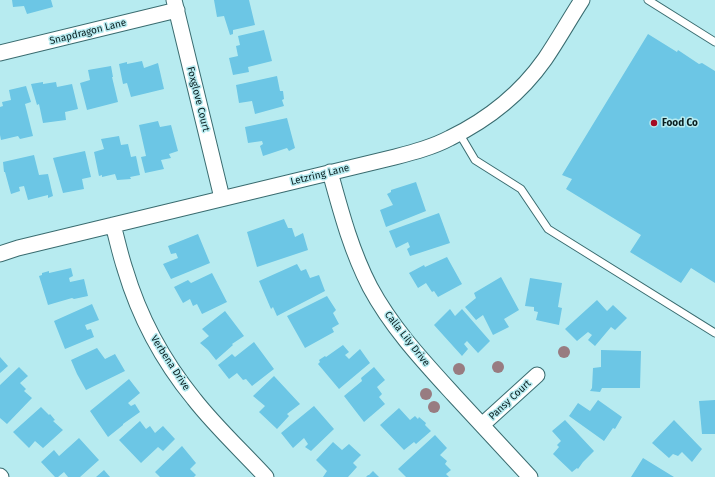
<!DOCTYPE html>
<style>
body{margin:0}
canvas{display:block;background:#b7ebf0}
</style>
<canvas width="715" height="477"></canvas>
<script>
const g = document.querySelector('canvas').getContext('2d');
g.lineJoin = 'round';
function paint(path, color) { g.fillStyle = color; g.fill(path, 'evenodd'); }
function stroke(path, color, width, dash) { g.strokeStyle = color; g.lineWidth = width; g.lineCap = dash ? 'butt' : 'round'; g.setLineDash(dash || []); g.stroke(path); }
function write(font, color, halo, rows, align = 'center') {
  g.font = font + ' "Fira Sans",sans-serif'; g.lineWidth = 3; g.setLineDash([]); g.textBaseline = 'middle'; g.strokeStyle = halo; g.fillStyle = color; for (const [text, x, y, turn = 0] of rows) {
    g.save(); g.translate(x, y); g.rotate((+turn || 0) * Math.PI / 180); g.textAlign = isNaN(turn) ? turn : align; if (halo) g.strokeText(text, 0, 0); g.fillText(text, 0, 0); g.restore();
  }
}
const building = new Path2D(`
 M12,0h39l2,7 -26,7 -3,-8 -11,1z
 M214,0h35l6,25 -22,5v4l-3,1 -6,-19 -7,1z
 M264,30l8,31 -24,6 1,5 -16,3 -4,-17 9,-2 -2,-10 4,-1 -2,-9z
 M648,34l29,18 1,-2 21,14 3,-1 13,8v212l-24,-15 -10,15 -51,-31 11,-17 -75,-46 6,-10 -10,-4z
 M142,61l2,7 14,-5 6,26 -33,8 -4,-14 -4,1 -4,-20 8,-2v2z
 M111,66l2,11h-1l6,25 -31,8 -7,-27 10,-3 -2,-10z
 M277,76l3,15h3l1,8 -2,1 2,6 -29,8 -3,-13 -13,2 -3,-18z
 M43,82v2l13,-2 1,5 15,-3 6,25 -13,3 1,8 -23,3 -4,-19 -2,1 -6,-21z
 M26,86l5,16 -6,2 8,32 -13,3 -2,-3 -17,4 -1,-5v-28l3,-1 -1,-4 9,-2 -2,-10z
 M287,118l8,30 -6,3 -2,-3 -24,8 -3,-10 3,-2 -1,-3 -14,2 -3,-16z
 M158,121l2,6 11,-2 7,26 -9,3 2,4 -10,2 3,9 -19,4 -4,-16 5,-1 -7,-31z
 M119,136l2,9 7,-1 3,13 5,-1 4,19 -10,2 1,2 -14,1 -2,-6 -13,3v-2l-3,1 -5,-24 10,-3 -3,-10z
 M85,151l6,26 -9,2 2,10 -21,4 -10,-35z
 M34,155l5,20 9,-1 5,22 -5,2v-3l-20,5 -4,-14 -5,1 1,4 -9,3 -6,-22h-1l-1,-10z
 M416,182l10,29 -40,16 -6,-17 13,-5 -6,-11 4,-2v-2z
 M439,213l11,30 -40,13 -3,-7 3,-2 -2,-5 -12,6 -7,-17z
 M284,219l4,9h4l3,9 8,-4 5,17 -51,17 -10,-35z
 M198,234l12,29 -39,16 -8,-15 15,-6 -2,-5 -5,1 -3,-8z
 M447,257l15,27 -24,13 -4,-6 -2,1 -6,-9 -8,5 -9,-15 15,-8 1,2z
 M297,264l4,7 5,-2 4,9 9,-3 6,16 -48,25 -4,-9 -2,2 -12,-28z
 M71,268l2,8 -4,2 1,4 14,-3 4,17 -14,3 -2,-1 -24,7 -9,-29 3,-1v-2l7,-2v2z
 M212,273l15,29 -25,12 -5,-10 -4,2 -3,-7 -7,4 -9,-16 14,-7 3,3z
 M501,277l18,33 -15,9 5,8 -16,8 -10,-20 -7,5 -11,-13 11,-9 -2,-5z
 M530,278l32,5 -4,24 4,1 -3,17 -23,-5 2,-8 -4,-1v-4l-9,-1z
 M327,296l9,14 -3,3 6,11 -7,4 2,4 -29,16 -18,-32z
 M597,300l10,11 6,-6 14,13 -12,12 -4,-3 -16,19 -7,-6 4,-5 -4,-3 -11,9 -12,-12z
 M92,304l7,16 -14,5 2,5 4,-1 3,8 -29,12 -11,-28z
 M450,309l5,7 7,-7 28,32 -12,12 -11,-12 -3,3 4,5 -6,7 -28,-31z
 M225,311l19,25 -12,8 1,1 -17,15 -8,-10 -8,-7 9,-7 -7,-7z
 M254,342l20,27 -22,17 -6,-7 -3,1 -6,-7 -8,6 -11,-14 14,-11 3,3z
 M343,345l6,7 -4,3 4,4 11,-10 10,14 -31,26 -21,-25 2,-2 -1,-2 6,-4 1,1z
 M97,348l8,11 10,-5 10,17 -39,19 -9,-16 -6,-14z
 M601,350l40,1 -1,37h-38l-2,4 -10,-1 2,-3 1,-20 8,-1z
 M0,357l8,9 -8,7z
 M19,367l9,9 -8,7 6,6 -2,2 8,7 -25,26 -7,-6v-33z
 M374,367l11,13 -8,7 5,7 -3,3 6,7 -21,18 -20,-26 18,-15 -1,-3z
 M274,376l26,28 -13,10 2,2 -12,13 -18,-17 6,-6 -12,-10z
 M129,379l11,14 -12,10 3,3 4,-2 5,8 -17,12v1l-15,12 -18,-26z
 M598,400l24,17 -7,12 -2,-1 -9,13 -35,-25 9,-13 12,8z
 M715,400v34h-13l-3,-33z
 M314,406l20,23 -23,22 -6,-4 3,-3 -4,-6 -11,10 -12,-15z
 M41,407l8,8 1,-1 5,6 -2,1 10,9 -20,18 -8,-7 -6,7 -16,-16z
 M399,408l11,12 5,-4 3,3 1,-2 7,6 -1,2 6,6 -15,13 -2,-2 -10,8 -24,-25z
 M565,420l29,31 -11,11 -5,7 -1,-1 -5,4 -19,-18 6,-7 -2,-2 4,-4 -9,-10z
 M674,420l28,29 -10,13 -10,-10 -4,4 -5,-2 -4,4 -17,-15z
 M140,421l6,8 4,-3 5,7 8,-7 12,13 -12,12 -5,-4 -17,16 -22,-23z
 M435,435l12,13 -7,7 7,6 -2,3 6,6 -5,4 3,3h-43l-8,-8z
 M79,438l20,22 -19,17h-12l-4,-5 -6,5h-3l-14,-15 13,-12 5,6z
 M333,442l9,8 7,-6 12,11 -8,8 4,4 -9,10h-25l4,-6 -11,-11z
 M182,446l14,17 -6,6 6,6 -2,2h-34l-5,-5z
 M643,458l31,19h-43z
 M104,470l6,7h-14z
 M373,471l6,6h-13l2,-2h1z`);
const service = new Path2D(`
 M648,0l67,42
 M459,133l16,27 46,29 27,40 167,104`);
const minor = new Path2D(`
 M174,0l48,198
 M0,53l177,-43
 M330,172c11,40 21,78 40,115 22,41 53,74 84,108 25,27 51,55 76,82
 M113,225c4,14 7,29 12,44 14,47 38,92 69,130 21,27 49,53 72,78
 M0,254l18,-6 377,-91c19,-5 38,-10 55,-19 37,-18 71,-45 95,-79 13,-19 24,-39 37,-59
 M482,425l55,-50
 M0,476l1,1`);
const trees = [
 [564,352],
 [498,367],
 [459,369],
 [426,394],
 [434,407]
];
const markers = [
 [654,123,4,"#a50b22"]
];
const streetNames = [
 ["Snapdragon Lane",88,32,-14],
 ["Foxglove Court",198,99,76],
 ["Letzring Lane",320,175,-14],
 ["Calla Lily Drive",407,339,52],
 ["Verbena Drive",170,363,57],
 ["Pansy Court",510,400,-43]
];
const poiNames = [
 ["Food Co",662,123]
];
paint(building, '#6cc6e5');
stroke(service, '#3a6c70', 9);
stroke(minor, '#3a6c70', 17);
stroke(service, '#fff', 7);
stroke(minor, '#fff', 15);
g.fillStyle = '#987c81';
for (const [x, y] of trees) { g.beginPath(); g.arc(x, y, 6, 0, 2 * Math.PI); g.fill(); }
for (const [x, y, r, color] of markers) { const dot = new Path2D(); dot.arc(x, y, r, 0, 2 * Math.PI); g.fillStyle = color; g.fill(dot); stroke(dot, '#b7ebf0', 1.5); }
write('10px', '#081d1f', '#b7ebf0', streetNames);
write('bold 10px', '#081d1f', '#b7ebf0', poiNames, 'left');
</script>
